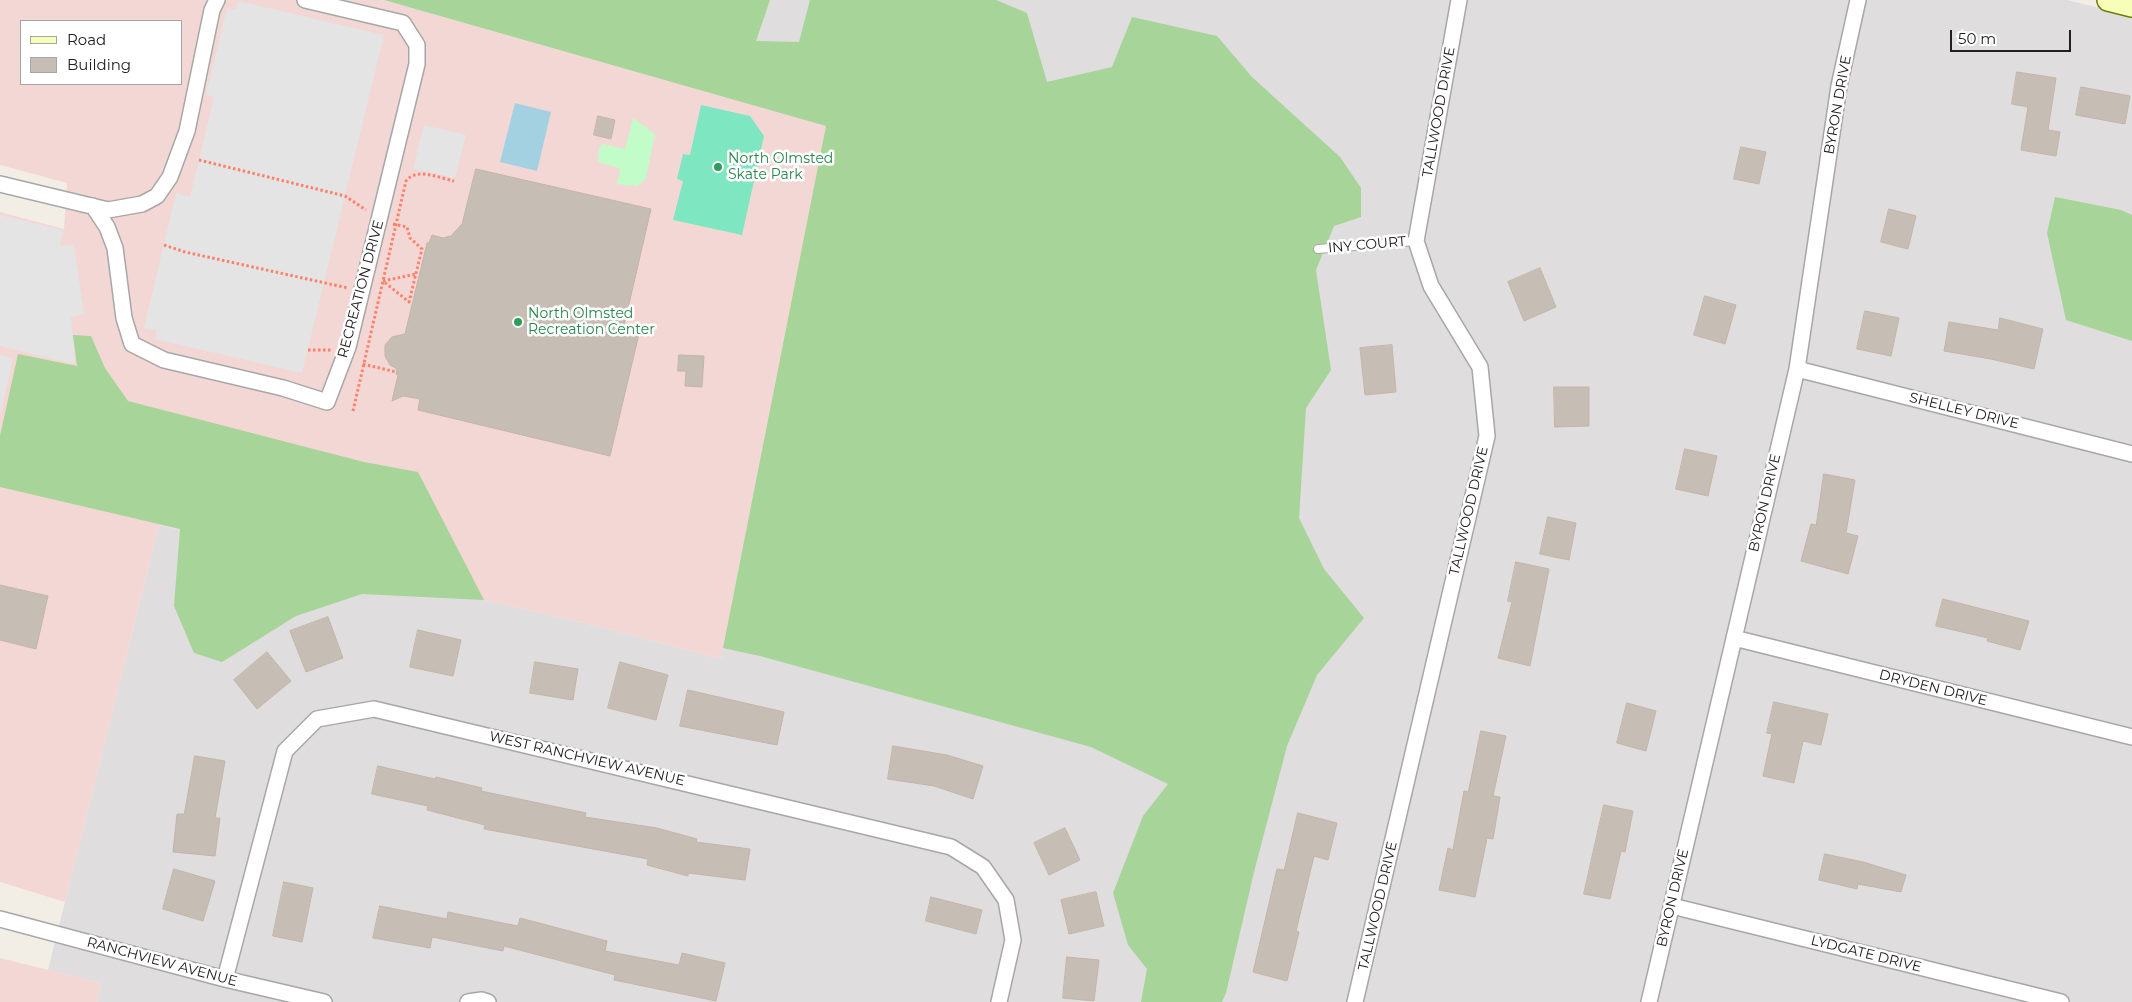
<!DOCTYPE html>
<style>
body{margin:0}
#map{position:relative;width:2132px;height:1002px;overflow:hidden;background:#f2eee6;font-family:Montserrat,sans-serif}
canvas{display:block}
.legend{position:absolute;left:20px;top:20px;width:162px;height:65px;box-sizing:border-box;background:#fff;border:1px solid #a6a6a6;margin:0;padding:6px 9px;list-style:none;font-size:15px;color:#202020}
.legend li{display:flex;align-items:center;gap:10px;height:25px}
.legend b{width:25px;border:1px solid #a6a6a6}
.scale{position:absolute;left:1950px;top:30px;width:121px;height:22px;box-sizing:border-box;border:2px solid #202020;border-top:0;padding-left:6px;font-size:15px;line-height:18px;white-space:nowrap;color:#202020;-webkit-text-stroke:4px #fff;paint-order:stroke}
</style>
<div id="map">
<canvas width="2132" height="1002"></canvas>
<ul class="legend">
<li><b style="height:6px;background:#f7feb8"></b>Road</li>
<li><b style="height:14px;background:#c6beb5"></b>Building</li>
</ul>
<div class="scale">50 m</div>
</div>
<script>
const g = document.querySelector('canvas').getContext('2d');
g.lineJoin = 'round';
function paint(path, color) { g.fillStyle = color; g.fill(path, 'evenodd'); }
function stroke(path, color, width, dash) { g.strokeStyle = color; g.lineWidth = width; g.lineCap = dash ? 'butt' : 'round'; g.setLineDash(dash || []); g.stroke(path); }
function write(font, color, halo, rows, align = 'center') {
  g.font = font + ' Montserrat,sans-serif'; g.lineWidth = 5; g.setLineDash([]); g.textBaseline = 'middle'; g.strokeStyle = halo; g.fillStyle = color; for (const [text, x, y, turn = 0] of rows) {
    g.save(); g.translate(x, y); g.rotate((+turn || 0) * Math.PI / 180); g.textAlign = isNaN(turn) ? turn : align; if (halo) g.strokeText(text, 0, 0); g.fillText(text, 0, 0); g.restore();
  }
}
const residential = new Path2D(`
 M384,0h1683l65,16v986h-2035l4,-19 -53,-13 111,-445 434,100 128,34 105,-533z`);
const commercial = new Path2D(`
 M0,0h384l442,126 -105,533 -128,-34 -434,-100 -94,377 -65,-20v-670l64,17 3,-46 -67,-18zM21,21h160v63h-160z
 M0,958l101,25 -4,19h-97z`);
const forest = new Path2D(`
 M384,0h386l-14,41 43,1 11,-42h186l31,13 20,69 65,-15 20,-50 85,19 35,41 88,80 21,31v29l-27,9 -18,44 15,100 -25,38 -7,110 25,51 40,49 -47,57 -30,71 -33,126 -28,121 -4,9h-81l6,-33 -19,-24 -15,-52 30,-77 25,-32 -77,-37 -331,-91 -37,-8 103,-522z
 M2055,197l66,13 11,5v126l-66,-21 -19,-87z
 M73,335l18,1 14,32 23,33 236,61 54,10 66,128 -122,-6 -66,22 -74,46 -28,-9 -20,-47 6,-77 -180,-42v-51l18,-82 59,12z`);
const park = new Path2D(`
 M633,118l22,16 -9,44 -8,8 -21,-2 3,-14 -1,-2 -21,-6 1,-13 3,-5 23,5z`);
const pitch = new Path2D(`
 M701,105l49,11 14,20 -22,99 -69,-15 10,-39 -6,-2 6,-25 7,1z`);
const parking = new Path2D(`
 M238,1l146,34 -82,338 -147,-34 2,-9 -13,-2 32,-135 14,4 24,-100 -8,-2 21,-87 9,2z
 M424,125l42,10 -11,43 -42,-9z
 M0,215l63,15 -3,16 14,-1 10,69 -13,3 4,47 -75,-18z
 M0,355l13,3 -13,58z`);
const water = new Path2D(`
 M515,103l36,9 -14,59 -37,-9z`);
const building = new Path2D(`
 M2017,72l39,6 -8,52 12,2 -4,24 -35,-6 7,-43 -16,-3z
 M2081,87l49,9 -5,28 -49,-9z
 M598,116l17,4 -4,19 -17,-4z
 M1741,147l25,5 -7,32 -25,-5z
 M476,169l175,40 -28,121 16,4 -29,122 -192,-46 2,-11 -17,-3 -11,5 6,-26 -2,-1 1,-5 -7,-4 -5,-9v-11l7,-8 13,-3 22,-91h2l3,-8 11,3 8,-2 11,-12z
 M1889,209l27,7 -8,33 -27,-7z
 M1540,268l16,39 -32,14 -16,-39z
 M1705,296l31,9 -11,39 -31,-9z
 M1865,311l34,7 -8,38 -34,-7z
 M2000,318l43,11 -9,40 -43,-10 -47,-8 5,-29 49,8z
 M1392,345l4,47 -31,3 -5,-47z
 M679,355l25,1 -2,31 -17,-1 1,-15h-8z
 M1554,387h35v39l-34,1z
 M1685,449l32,7 -9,40 -32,-7z
 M1824,474l31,6 -9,53 12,3 -10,38 -47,-13 10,-37 5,1z
 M1548,517l28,6 -7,37 -29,-6z
 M1516,562l33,7 -19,97 -32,-8 14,-56 -4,-1z
 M0,585l48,11 -12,53 -36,-9z
 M1943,599l86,22 -9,29 -33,-9 1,-3 -52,-12z
 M328,617l15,41 -37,14 -16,-41z
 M418,630l43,10 -8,36 -43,-9z
 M267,652l24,29 -34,28 -23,-29z
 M535,662l43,7 -5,31 -43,-7z
 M620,662l48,13 -12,45 -48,-12z
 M688,690l96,22 -7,33 -97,-19z
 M1774,702l54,12 -7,31 -18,-4 -9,42 -31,-7 9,-42 -5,-1z
 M1627,703l29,8 -10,40 -29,-8z
 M1481,731l25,5 -13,60 7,1 -7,42 -6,-1 -12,59 -36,-7 9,-42 5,2 11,-59 4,1z
 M893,746l54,9 36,11 -10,33 -39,-13 -46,-7z
 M195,756l30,5 -10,57h5l-5,38 -42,-4 4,-38h7z
 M378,766l57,13 1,-2 46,11 -1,3 105,22 -1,4 72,11 40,11 -1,3 54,7 -5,31 -57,-7v3l-41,-11 1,-6 -164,-30 1,-4 -58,-15 1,-4 -56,-12z
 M1604,805l29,6 -8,41 -4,-1 -11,48 -26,-5z
 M1298,813l39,10 -9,37 -14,-4 -18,75 3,1 -12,49 -34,-9 24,-103 7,1z
 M1065,828l15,32 -31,15 -15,-32z
 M1825,854l38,8 43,13 -5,17 -43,-8 -1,5 -38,-9z
 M174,869l41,12 -12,40 -40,-12z
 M284,882l29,6 -11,54 -29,-6z
 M1096,892l8,34 -35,8 -8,-34z
 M931,897l51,13 -6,24 -50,-13z
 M380,906l67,13 1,-7 70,14 2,-8 87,23 -2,10 74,14 3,-12 43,10 -9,38 -102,-21 1,-5 -111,-29 -1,5 -71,-14 -2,11 -57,-10z
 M1067,957l32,3 -5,41 -31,-3z`);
const path = new Path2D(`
 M199,160l146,36 21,14
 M393,224l14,3 3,11 12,11 -13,53 -26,-21 33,-7
 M164,245l21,7 163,36
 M308,350h24
 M363,364l33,8
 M353,411l53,-230c11,-14 33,-3 48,0`);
const lane = new Path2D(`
 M1318,249l98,-8`);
const street = new Path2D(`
 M0,184l108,26 34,-6 15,-8 13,-19 17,-46 25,-121 5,-10
 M93,206l14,21 8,21 9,70 8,26 32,16 119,28 44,14 21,-55 69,-283v-19l-14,-22 -98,-23
 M1797,369l335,85
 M1734,638l398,99
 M1672,906l389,96
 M0,919l225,60 99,23
 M225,979l60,-228 32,-32 57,-10 577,138 32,20 23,33 7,40 -14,62
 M468,1002l14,-2 6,2
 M1355,1002l132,-566 -7,-69 -49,-81 -15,-45 43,-241
 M1649,1002l148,-633 42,-283 19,-86`);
const secondary = new Path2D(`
 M2108,0l24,6`);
const markers = [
 [718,167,5,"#2e9e5b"],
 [518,322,5,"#2e9e5b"]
];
const streetNames = [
 ["BYRON DRIVE",1838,105,-80],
 ["TALLWOOD DRIVE",1439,112,-80],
 ["INY COURT",1367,245,-5],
 ["RECREATION DRIVE",361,289,-75],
 ["SHELLEY DRIVE",1964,411,14],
 ["BYRON DRIVE",1765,503,-77],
 ["TALLWOOD DRIVE",1469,511,-77],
 ["DRYDEN DRIVE",1933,688,14],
 ["WEST RANCHVIEW AVENUE",587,759,13],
 ["BYRON DRIVE",1673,898,-77],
 ["TALLWOOD DRIVE",1378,906,-77],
 ["LYDGATE DRIVE",1866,954,14],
 ["RANCHVIEW AVENUE",162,962,15]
];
const leisureNames = [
 ["North Olmsted",728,159],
 ["Skate Park",728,175],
 ["North Olmsted",528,314],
 ["Recreation Center",528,330]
];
paint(residential, '#dfdddd');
paint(commercial, '#f3d7d5');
paint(forest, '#a7d498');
paint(park, '#c2fdc9');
paint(pitch, '#7fe6c2');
paint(parking, '#e4e4e4');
paint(water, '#a4d1e2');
paint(building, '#c6beb5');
stroke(building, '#c4b5a7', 1);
stroke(lane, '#a7a7a7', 10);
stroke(street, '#a7a7a7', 18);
stroke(secondary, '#6c7f00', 24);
stroke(path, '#ff806a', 3, [2.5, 2.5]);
stroke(lane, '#fff', 8);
stroke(street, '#fff', 15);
stroke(secondary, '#f7feb8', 21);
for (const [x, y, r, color] of markers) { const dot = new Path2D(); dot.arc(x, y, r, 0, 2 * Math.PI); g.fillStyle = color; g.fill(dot); stroke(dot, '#fff', 2); }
write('14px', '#202020', '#fff', streetNames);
write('14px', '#27864d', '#fff', leisureNames, 'left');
</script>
